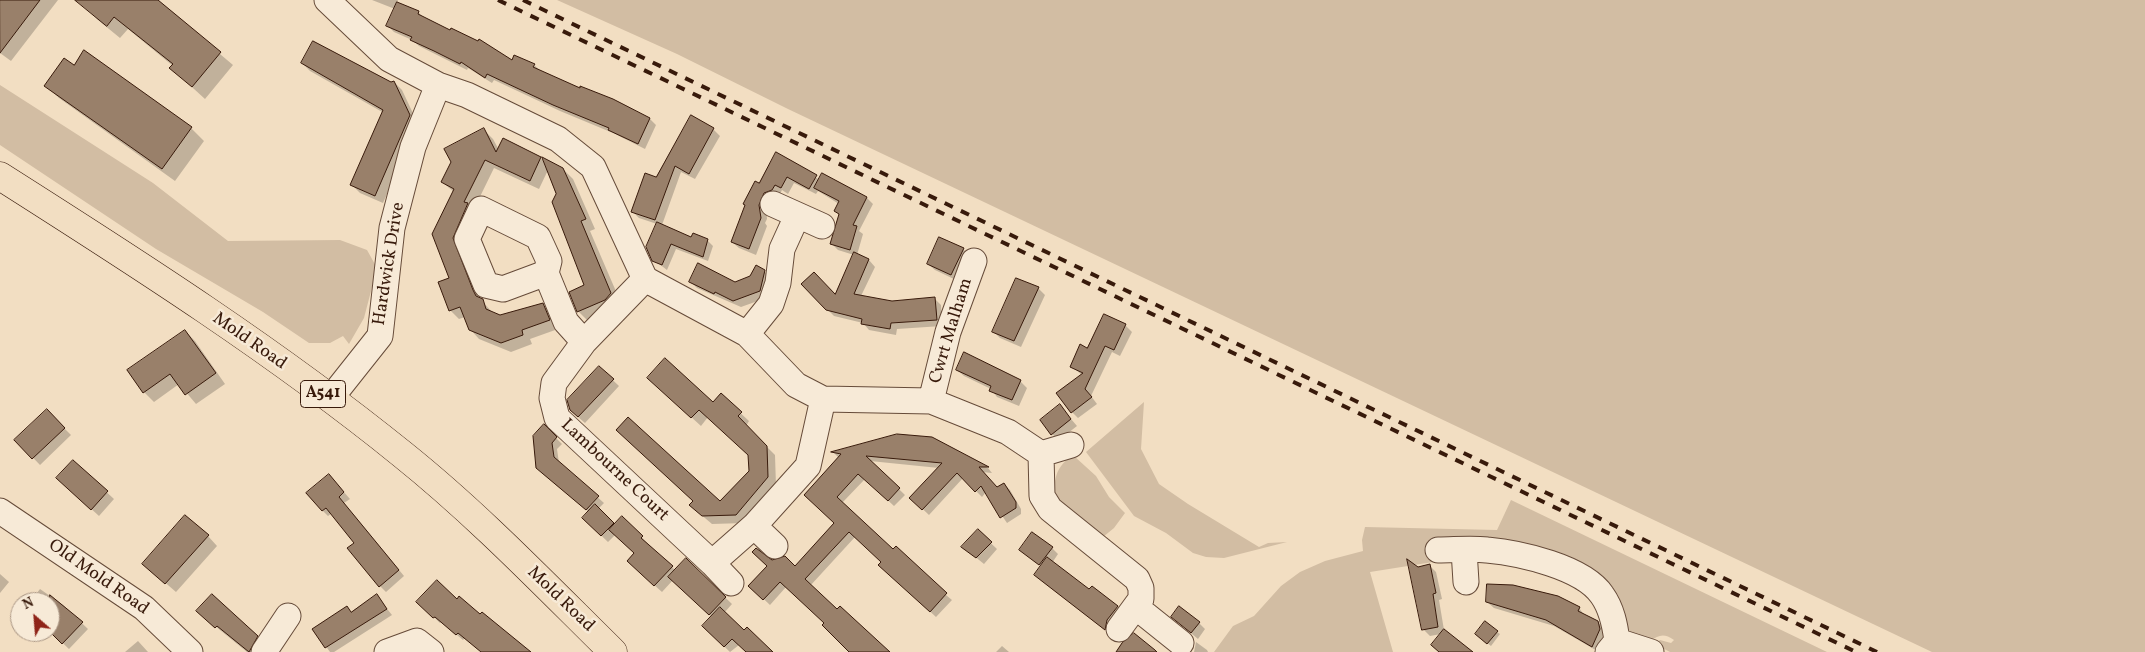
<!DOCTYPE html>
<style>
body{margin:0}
#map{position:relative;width:2145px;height:652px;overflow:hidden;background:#f2dec2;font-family:Vollkorn,serif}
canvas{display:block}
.north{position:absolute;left:10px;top:592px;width:50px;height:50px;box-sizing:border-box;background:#f7ead7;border:1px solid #ab9785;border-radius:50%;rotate:333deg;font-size:14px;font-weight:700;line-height:20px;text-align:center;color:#381a0b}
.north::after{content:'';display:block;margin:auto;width:18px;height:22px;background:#8f2418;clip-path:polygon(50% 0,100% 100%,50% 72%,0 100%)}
</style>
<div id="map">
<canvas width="2145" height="652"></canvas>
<div class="north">N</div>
</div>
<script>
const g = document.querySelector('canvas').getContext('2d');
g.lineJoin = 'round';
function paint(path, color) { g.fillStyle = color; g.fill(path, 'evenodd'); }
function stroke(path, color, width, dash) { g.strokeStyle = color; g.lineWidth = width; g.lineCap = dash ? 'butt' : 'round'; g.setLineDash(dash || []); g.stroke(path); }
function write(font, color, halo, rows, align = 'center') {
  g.font = font + ' Vollkorn,serif'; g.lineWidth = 5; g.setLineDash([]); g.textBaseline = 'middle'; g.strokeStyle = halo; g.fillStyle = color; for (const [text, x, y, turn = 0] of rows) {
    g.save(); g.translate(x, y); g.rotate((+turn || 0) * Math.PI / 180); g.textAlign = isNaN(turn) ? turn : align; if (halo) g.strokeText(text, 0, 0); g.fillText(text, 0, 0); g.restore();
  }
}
const green = new Path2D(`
 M557,0h1588v652h-213l-1144,-543 -111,-55z
 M0,85l153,98 75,58 112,-1 27,10 10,18 -13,50 -15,26 -6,-8 -13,7h-21l-46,-31 -107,-63 -156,-104z
 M1144,402l-3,47 18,35 29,20 71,43 9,-4 19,-1 -63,16 -18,-1 -13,-4 -27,-20 -32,-17 -48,-64z
 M1074,456l22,20 13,21 16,16 -11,15 -11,9c-9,-7 -39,-26 -44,-34 -10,-17 -2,-41 15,-47z
 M1511,500l316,152h-157l-15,-8 5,-4 11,3 3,-3c-10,-7 -15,-5 -24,1l-20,-9 -20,-40 -179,-49 2,19 -63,10 23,80h-179l19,-26 21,-10 27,-30 19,-14 25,-11 38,-10 -1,-11 3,-13 132,3z`);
const shadow = new Path2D(`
 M0,0h58l-47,61 -11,-8z
 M92,0h64l77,65 -28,34 -34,-31 2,-2 -45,-37 -8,9 -22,-18 -13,-13z
 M372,0h26l-1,3 21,9 7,7 87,43 22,3 7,6 39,19 32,10 38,19 6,6 -11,24 -32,-16 -53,-22 -66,-31 -2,3 -24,-15 -1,2 -48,-24 -7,-6 -18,-8 -6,-6 7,-17z
 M85,52l106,76 13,13 -29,40 -116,-83 -13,-12 28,-20z
 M302,63l89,21 3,-2 8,8 16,34 -35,79 -23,-10 -8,-8 32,-72 -74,-42z
 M691,117l22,12 7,7 -25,43 -14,-7 -19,53 30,14 15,1 6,6 -5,15 -32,-12 -9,21 -13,-10 3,-36 -18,-6 -7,-7 25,-33z
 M484,130l9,9 6,11 41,8 5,4 18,7 10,10 22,50 -5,2 31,72 -33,18 -10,-10 8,-25 -38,-116 -9,19 -45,-21 -21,43 -11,43 19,46 12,13 7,4 42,-13 9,9 7,16 -28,10 2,5 -21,8 -32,-13 -9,-10 -5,-12 -6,2 -9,-9 4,-118 -12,-10z
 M776,154l44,26 2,-5 45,23 6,6 -14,27 4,3 -6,21 12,5 6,7 -14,29 31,6 43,-3 6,6 1,21 -45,3 -1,6 -27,-5 -6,-7 -29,-7 -32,-32 34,12 18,-41 -16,-5 -6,-6 8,-29 -4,-4 3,-7 -21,-13 -2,3 -22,-11 -6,11 -6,-4 -3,6 -13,9 1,14 -2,4 2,3 -11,29 -17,-7 -7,-6z
 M963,249l6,6 -11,26 -23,-11 -7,-6z
 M764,271l7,7 -5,20 -25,9 -44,-19 -7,-7 45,3z
 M1038,288l7,7 -24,52 -21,-9 -7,-7z
 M1125,325l7,7 -12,24 -8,-4 -21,44 6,8 -19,14 -6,-6 10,-37 -11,-9 17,-16z
 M185,331l10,10 30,43 -29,20 -17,-20 -25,18 -10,-10z
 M599,367l20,19 -34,37 -7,-6z
 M957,370l63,11 7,7 -8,18 -22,-9 -6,-8 -27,-13z
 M657,386l56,18 8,-9 28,26 -3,5 29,29 1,31 -31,37 -33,1 -13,-11 21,-11 31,-31 -2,-16 -41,-38 -7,9z
 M1060,406l17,20 -18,14 -7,-6z
 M47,411l24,24 -31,30 -24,-25z
 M550,432l12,12 -5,5 2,14 45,40 -6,6 17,17 7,-8 54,53 10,-11 46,44 -8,9 47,39h-24l-8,-7 -9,7 -27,-26 9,-9 -39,-37 -11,12 -27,-24v-14l-20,-19 -7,7 -25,-24 6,-6 -46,-38z
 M932,438l56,30 4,5 -10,-1 15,16 7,-4 6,6 11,19v5l-14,9 -21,-31 -4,5 -19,-19 -34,37 -18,-17 28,-30 -69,-7 35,34 -11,11 -29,-27 -23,24 51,48 59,49 -16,17 -50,-46 -3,-8 -28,-26 -45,49 79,66h-38l-25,-29 -40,-36 -16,18 -20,-19 22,-25 23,6 41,-44 3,-65 -6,-6z
 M73,461l41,38 -15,17 -35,-32z
 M329,475l21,24 -6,4 60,73 -18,16 -6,-6 -24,-43 -24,-30 -4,3 -6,-6z
 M978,531l19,18 -13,15 -21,-17z
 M208,536l9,10 -41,46 -22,-19z
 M1052,548l6,6 -6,9 38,28 28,15 6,7 -12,22 -70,-54v-14l-21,-17z
 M1430,566l6,6 6,27 -3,1 5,30 26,22h-30l1,-18 -11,2 -7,-7 -6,-61z
 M0,574l9,8 -9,11z
 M40,589l23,16 25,24 -19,20 -19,-18v-29h-20z
 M376,595l16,20 -58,37h-4l-16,-22 33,-22 5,5z
 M457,600l69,52h-44l-17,-14 -2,2 -22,-18 -1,1 -22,-21z
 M1487,602l92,6 6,8 13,6 7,7 1,7 -7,16 -45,-26 -60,-18z
 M204,617l53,20 6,6 -4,9h-12z
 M1179,623h20l6,6 -7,10z
 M1497,632l3,2 -9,12 -12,-9z
 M138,641l10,11h-23z
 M1196,642l11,8 1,2h-14z
 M1002,646l7,6h-13z`);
const building = new Path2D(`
 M0,0h40l-40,53z
 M75,0h83l63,52 -29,35 -23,-19 4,-4 -59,-47 -7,9z
 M397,2l22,9 -1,3 32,16 1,-2 27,13 1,-2 33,21 2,-5 21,9 -2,3 47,21v-2l33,13 37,19 -12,26 -30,-14 1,-2 -56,-23 -66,-31 -2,4 -24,-16 -1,2 -26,-13 -24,-11 2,-3 -26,-11z
 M313,41l78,41 3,-1 16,34 -35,81 -25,-11 33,-75 -82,-47z
 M84,50l108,77 -30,42 -118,-83 20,-28 10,7z
 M691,115l23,13 -25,46 -14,-8 -20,54 -24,-8 14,-39 11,4z
 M484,128l12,24 7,-14 38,19 -11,24 -45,-21 -21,42 4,1 -15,35 20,52 3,6 7,3 3,10 14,6 43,-12 7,17 -28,10 1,5 -22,8 -32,-13 -9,-23 -11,4 -11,-29 11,-4 -17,-44 22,-45 -13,-7 10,-20 -7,-13z
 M776,152l41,23 -8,14 -22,-12 -6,11 -6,-3 -3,5 -8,3 -5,12 2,13 -12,31 -18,-7 14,-37 -2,-1 12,-23 4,2z
 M542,157l21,11 23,51 -5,2 30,72 -6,7 -28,12 -8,-20 15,-7 -32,-83 4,-8z
 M822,173l45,24 -14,28 4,1 -7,24 -20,-6 9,-30 -5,-3 5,-10 -25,-13z
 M657,222l34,15 2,-4 15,6 -5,18 -32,-13 -9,21 -10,-4 -6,-14z
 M939,237l25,11 -13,27 -24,-11z
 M854,252l15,7 -15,35 38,7 43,-4 2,23 -46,3 -1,6 -29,-5 1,-5 -36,-9 -25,-26 13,-12 21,22z
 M698,263l37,19 15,-6 6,-11 9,5 -5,21 -27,10 -18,-9 -1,2 -25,-12z
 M1016,278l23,9 -25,54 -22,-9z
 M1104,314l22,10 -12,26 -9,-4 -20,43 7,8 -21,16 -15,-20 27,-20 -13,-6 10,-23 7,4z
 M185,330l31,43 -31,22 -15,-21 -27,19 -16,-23z
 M964,352l57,28 -9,20 -23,-9 2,-5 -35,-16z
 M665,358l48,44 8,-9 21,19 -4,4 29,30 1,31 -32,38 -34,1 -13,-11 4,-4 -77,-71 12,-13 92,84 29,-30 -1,-16 -49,-45 -8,8 -44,-40z
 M599,366l15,13 -36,38 -8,-7 -3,-10z
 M1060,404l11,15 -20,16 -11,-15z
 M47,409l18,19 -33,31 -18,-19z
 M544,424l13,13 -5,6 2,14 45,39 -13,14 -50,-42 -3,-32z
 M897,434l35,3 57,30h-10l18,20 7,-4 12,19v6l-16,10 -19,-32 -6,6 -18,-19 -35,37 -13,-12 33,-35 -76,-7 34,32 -12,13 -30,-27 -21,23 56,52 3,-3 51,47 -17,19 -52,-47 3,-3 -32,-30 -44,47 32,30 3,-3 50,46h-41l-27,-27 2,-2 -44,-41 -17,18 -15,-14 19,-20 -15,-14 4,-4 16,12 13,-4 10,10 39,-43 -30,-28 37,-41 -10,-2z
 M73,460l35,31 -17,19 -35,-32z
 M329,474l15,18 -5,5 60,73 -20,17 -32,-39 7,-5 -28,-35 -4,3 -16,-18z
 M595,504l19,19 -13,13 -19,-18z
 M185,515l24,20 -44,49 -23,-20z
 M622,516l21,20 -2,2 32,28 -19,20 -27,-25 7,-8 -25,-23z
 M978,529l14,13 -16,16 -15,-11z
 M1032,532l21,15 -14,18 -20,-15z
 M1047,557l42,32 3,-3 26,20 -11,14 -2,10 -71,-55z
 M686,558l40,39 -17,18 -41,-38z
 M1407,559l11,8 12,-3 6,29 -3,1 5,33 -16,3z
 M437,580l20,19 2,-3 21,18 2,-2 49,40h-50l-23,-19 -2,2 -21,-18 -2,1 -17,-16z
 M1487,584l26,1 45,11 22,11 -2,4 20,10 2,8 -8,18 -46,-27 -60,-18z
 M212,594l46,42 -9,16 -32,-26 -2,2 -19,-17z
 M377,594l10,15 -62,39 -13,-19 35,-23 4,6z
 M50,595l33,27 -21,22 -12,-12z
 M1179,606l21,16 -9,11 -20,-16z
 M720,607l24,23 3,-3 26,25h-27l-14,-13 -8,8 -22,-21z
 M1485,621l13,10 -11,13 -12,-10z
 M1444,629l29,23h-34l-8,-7z
 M1134,633l21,17 2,2h-41l6,-9z`);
const minor = new Path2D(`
 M327,0l62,59 49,26
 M773,204l49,22
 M546,273l3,-12 -11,-24 -57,-28 -14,30 19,46 17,4 43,-16 20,49 18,20
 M645,279l-61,63 -30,41 -2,15 5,20 155,145 42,-37 54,-60 15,-67
 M747,334l24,-30 7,-21 4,-34 15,-33
 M330,399l50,-63 12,-108 21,-81 25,-62 29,10 91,44 35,28 52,112 102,55 49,51 27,14 108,2 77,31 33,22
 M931,401l17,-69 26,-71
 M1041,454l1,42 8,13 87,70 4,9v11l-22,30
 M1041,454l30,-9
 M0,511l144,97 46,44
 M754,526l21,20
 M1438,550c16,0 33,-2 49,0 33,3 96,17 115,45 10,14 13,30 15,46l-9,11
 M1464,550l2,32
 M712,563l19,20
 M1136,607l45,36
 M1617,641l34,11
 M264,652l24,-36
 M387,652l30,-11 14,11`);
const major = new Path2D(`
 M0,176c137,87 276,176 402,278 75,60 142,130 211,198`);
const rail = new Path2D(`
 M498,0l1358,652
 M523,0l1354,652`);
const shields = [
 [323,394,45]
];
const shieldNames = [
 ["A541",323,394]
];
const streetNames = [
 ["Hardwick Drive",390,264,-81],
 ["Cwrt Malham",952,331,-73],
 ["Mold Road",249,342,35],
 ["Lambourne Court",614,471,43],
 ["Old Mold Road",98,578,35],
 ["Mold Road",560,600,44]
];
paint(green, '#d2bda3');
paint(shadow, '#0003');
paint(building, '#99806a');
stroke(building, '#381a0b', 1);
stroke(minor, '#664b39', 27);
stroke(major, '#381a0b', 29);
stroke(minor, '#f7ead7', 25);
stroke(major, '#f2dec2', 28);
stroke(rail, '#381a0b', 4, [9, 9]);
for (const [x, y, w] of shields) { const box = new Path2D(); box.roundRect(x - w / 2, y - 13.5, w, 27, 4); g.fillStyle = '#f7ead7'; g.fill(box); stroke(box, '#381a0b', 1); }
write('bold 16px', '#381a0b', null, shieldNames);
write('18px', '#381a0b', '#f7ead7', streetNames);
</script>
